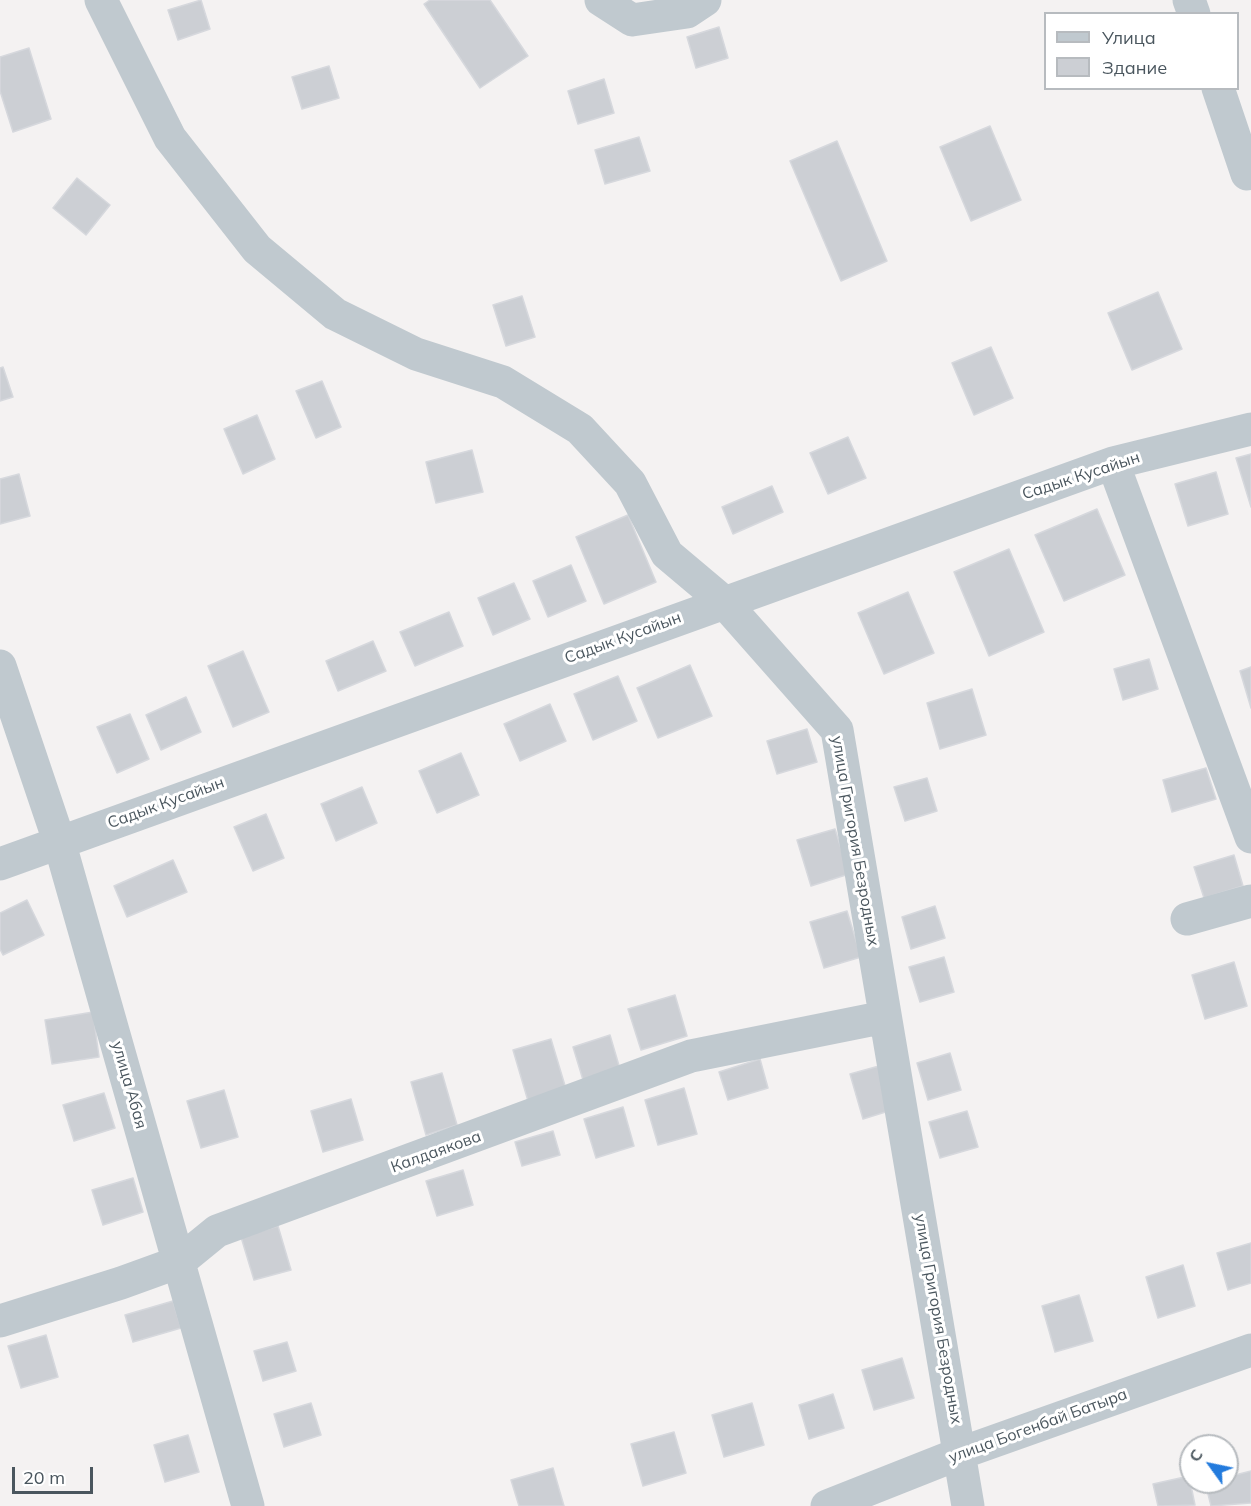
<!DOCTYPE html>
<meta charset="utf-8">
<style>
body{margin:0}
#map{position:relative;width:1251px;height:1506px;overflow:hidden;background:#f4f2f2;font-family:Mulish,sans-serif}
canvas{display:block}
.legend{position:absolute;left:1044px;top:12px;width:195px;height:78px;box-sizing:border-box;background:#fff;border:2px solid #b7bbbf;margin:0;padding:8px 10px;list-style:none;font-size:18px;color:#4a565e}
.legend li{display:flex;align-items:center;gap:12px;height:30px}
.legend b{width:30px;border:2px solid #b7bbbf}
.north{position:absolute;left:1179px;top:1434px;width:60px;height:60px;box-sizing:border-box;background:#fff;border:2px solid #b7bbbf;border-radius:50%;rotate:303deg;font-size:16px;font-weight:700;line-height:24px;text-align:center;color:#4a565e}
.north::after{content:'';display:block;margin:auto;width:21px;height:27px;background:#237bdd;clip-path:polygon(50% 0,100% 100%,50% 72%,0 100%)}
.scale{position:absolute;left:12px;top:1467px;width:81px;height:27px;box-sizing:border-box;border:3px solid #4a565e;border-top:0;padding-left:8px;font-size:18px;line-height:21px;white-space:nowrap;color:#4a565e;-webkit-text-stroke:4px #fff;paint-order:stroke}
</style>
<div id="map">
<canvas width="1251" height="1506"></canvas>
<ul class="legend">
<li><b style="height:8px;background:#c0c9cf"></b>Улица</li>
<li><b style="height:16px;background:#cccfd4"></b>Здание</li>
</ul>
<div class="north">С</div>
<div class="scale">20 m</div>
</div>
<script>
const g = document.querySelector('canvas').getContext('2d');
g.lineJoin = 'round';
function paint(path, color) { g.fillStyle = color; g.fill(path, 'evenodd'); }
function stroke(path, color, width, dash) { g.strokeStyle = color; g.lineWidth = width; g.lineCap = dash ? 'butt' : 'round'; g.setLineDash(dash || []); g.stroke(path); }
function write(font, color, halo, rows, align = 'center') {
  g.font = font + ' Mulish,sans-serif'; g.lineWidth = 6; g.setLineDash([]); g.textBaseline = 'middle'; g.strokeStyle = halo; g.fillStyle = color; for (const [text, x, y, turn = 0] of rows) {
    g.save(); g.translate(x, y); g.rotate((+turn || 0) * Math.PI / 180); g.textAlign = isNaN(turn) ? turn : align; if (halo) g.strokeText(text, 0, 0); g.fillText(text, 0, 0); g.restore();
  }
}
const building = new Path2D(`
 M201,0l9,29 -32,11 -10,-30z
 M430,0h60l38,56 -48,32 -56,-84z
 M719,27l9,31 -32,10 -9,-31z
 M29,48l22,71 -38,13 -13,-41v-34z
 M329,66l10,32 -37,11 -10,-32z
 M604,79l10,34 -36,11 -10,-33z
 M990,126l31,74 -50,21 -31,-74z
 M639,137l11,34 -45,13 -10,-34z
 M837,141l50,120 -46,20 -51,-120z
 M77,178l33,27 -24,30 -33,-27z
 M1158,292l24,57 -50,21 -24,-57z
 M522,296l13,41 -29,9 -13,-41z
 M991,347l22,51 -39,17 -22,-52z
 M3,367l10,30 -13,4v-33z
 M322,381l19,46 -25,11 -20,-47z
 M257,415l18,44 -32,15 -19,-45z
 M848,437l18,41 -38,16 -18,-41z
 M472,450l11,42 -47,11 -10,-41z
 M1251,454v53l-15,-49z
 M1216,472l12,42 -40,12 -13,-42z
 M19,474l11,42 -30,8v-45z
 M772,486l11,26 -50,22 -11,-27z
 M1097,509l28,66 -61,26 -29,-66z
 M628,515l28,67 -52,22 -28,-67z
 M1009,549l35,83 -55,24 -35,-84z
 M571,565l15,36 -38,16 -15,-36z
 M514,583l16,36 -37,16 -15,-37z
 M908,592l26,61 -50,21 -26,-61z
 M449,612l14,34 -48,20 -15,-34z
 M373,641l13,30 -48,20 -12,-30z
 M243,651l26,61 -36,15 -25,-61z
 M1149,659l9,30 -35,11 -9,-31z
 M690,665l22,51 -54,22 -21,-50z
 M1251,667v41l-11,-37z
 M618,676l19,45 -44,19 -19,-46z
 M972,689l14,46 -46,14 -13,-46z
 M186,697l15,35 -40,18 -15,-35z
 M550,704l16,37 -46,20 -16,-37z
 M130,714l19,45 -32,14 -20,-46z
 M807,729l10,33 -40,12 -10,-33z
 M461,753l18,42 -42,18 -18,-42z
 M1206,768l10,31 -44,13 -9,-32z
 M927,778l10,33 -32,10 -11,-34z
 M362,787l15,36 -41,18 -15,-37z
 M266,814l18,44 -31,13 -19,-44z
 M835,829l14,45 -38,12 -14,-46z
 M1234,855l9,31 -39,12 -10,-31z
 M173,860l14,32 -60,25 -13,-31z
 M27,900l17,35 -41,20 -3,-6v-36z
 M935,906l10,32 -34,11 -9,-32z
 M847,911l14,46 -37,11 -14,-46z
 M944,957l10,35 -34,10 -11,-35z
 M1234,962l13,44 -42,13 -13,-44z
 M675,995l12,41 -46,14 -13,-41z
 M93,1012l6,45 -47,7 -7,-44z
 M610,1035l10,34 -37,11 -10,-33z
 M551,1039l15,50 -38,12 -15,-51z
 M950,1053l11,37 -33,10 -11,-37z
 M760,1059l8,29 -40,12 -9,-28z
 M879,1066l13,44 -29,9 -13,-45z
 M442,1073l15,52 -31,10 -15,-53z
 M684,1088l13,46 -39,11 -13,-45z
 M224,1090l14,47 -37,11 -14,-47z
 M104,1093l11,35 -41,13 -11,-36z
 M351,1099l12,41 -40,12 -12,-41z
 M623,1107l11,39 -38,12 -12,-39z
 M967,1111l11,36 -38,11 -11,-36z
 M553,1131l7,24 -38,11 -7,-24z
 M463,1170l10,35 -36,11 -11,-35z
 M133,1178l10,34 -40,13 -11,-35z
 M278,1226l13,44 -37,10 -13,-43z
 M1251,1243v40l-23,7 -11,-37z
 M1183,1265l12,41 -37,12 -12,-41z
 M1079,1295l14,46 -38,11 -13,-46z
 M173,1301l8,27 -48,14 -8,-27z
 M46,1335l12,42 -37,11 -13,-42z
 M287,1342l9,29 -33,10 -9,-30z
 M902,1358l12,40 -40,12 -12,-40z
 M833,1394l11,34 -35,11 -10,-34z
 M311,1403l10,32 -37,12 -10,-33z
 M752,1403l12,42 -40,12 -12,-42z
 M674,1432l12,41 -43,13 -12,-42z
 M188,1435l11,37 -34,10 -11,-37z
 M553,1468l11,38h-45l-8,-26z
 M1251,1471v32l-40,3 -6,-24h22v-5z
 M1189,1476l6,29 -37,1 -5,-22z`);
const minor = new Path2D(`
 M101,0l69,138 87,111 78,65 81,40 87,28 77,47 50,54 37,71 57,48 113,128 131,776
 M601,0l31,20 55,-8 18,-12
 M1189,0l5,14
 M1218,88l29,86
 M1113,463l138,374
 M0,666l59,175 189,665
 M0,864l1113,-401 138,-34
 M1187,919l64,-18
 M0,1321l121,-38 58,-21 38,-31 474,-175 194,-39
 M827,1506l134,-53 290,-103`);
const streetNames = [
 ["Садык Кусайын",1081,476,-18],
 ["Садык Кусайын",623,638,-20],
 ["Садык Кусайын",166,803,-20],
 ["улица Григория Безродных",855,841,80],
 ["улица Абая",129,1085,74],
 ["Калдаякова",436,1152,-20],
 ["улица Григория Безродных",938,1319,80],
 ["улица Богенбай Батыра",1038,1426,-20]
];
paint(building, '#cccfd4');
stroke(building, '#d6d8dd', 1.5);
stroke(minor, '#c0c9cf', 33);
write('16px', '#4a565e', '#fff', streetNames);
</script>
